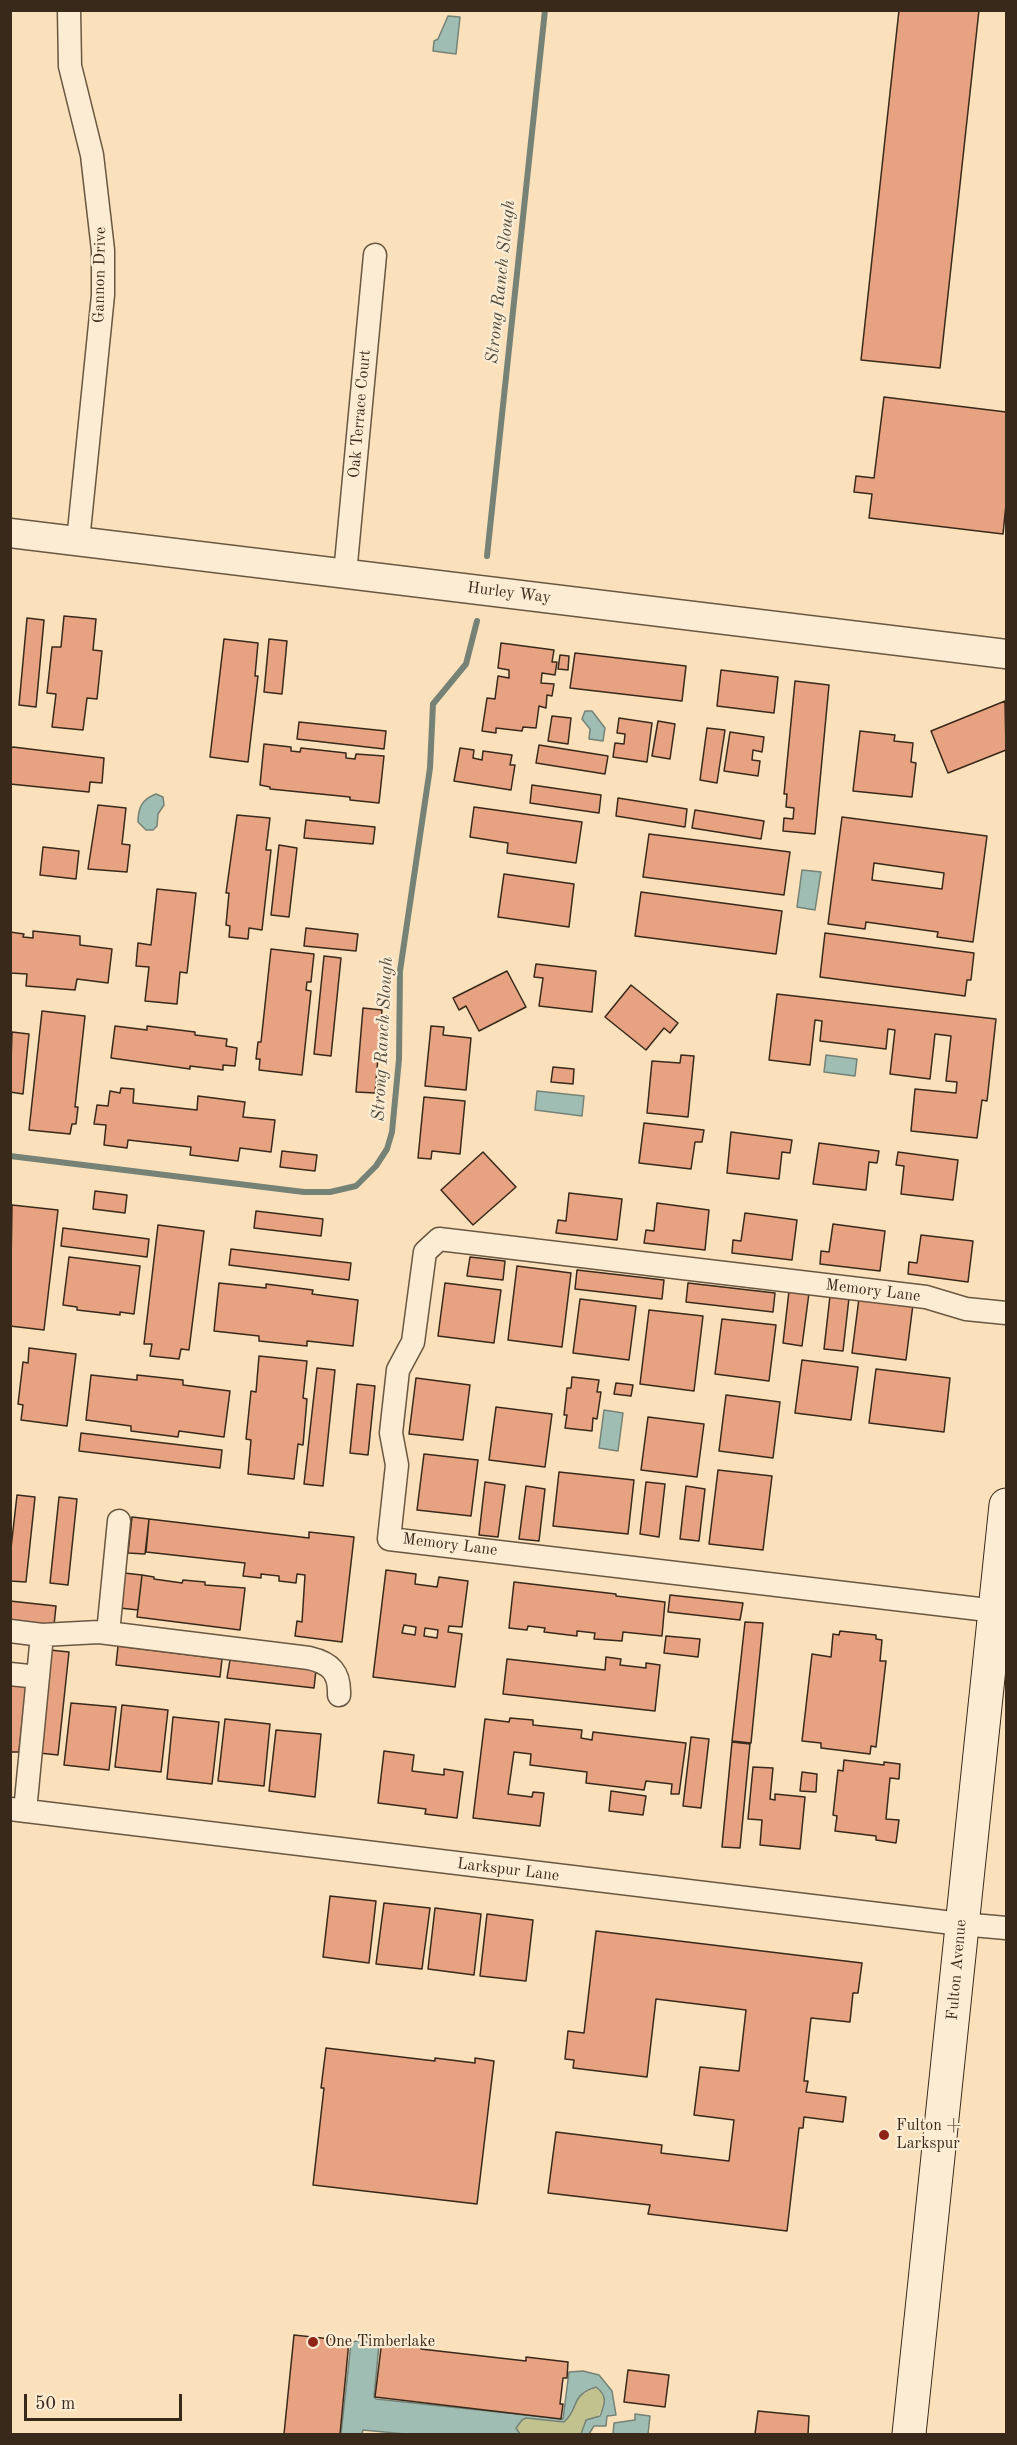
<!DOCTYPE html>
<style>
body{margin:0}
#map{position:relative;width:1017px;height:2445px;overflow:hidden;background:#fbe1bb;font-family:"Old Standard TT",serif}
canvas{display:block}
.frame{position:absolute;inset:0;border:12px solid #38291a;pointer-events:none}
.scale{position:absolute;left:24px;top:2394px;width:158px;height:27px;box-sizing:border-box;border:3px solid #38291a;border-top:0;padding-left:8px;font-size:18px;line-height:21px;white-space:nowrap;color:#38291a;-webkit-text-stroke:4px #fcecd3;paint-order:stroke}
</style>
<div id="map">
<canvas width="1017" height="2445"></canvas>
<div class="frame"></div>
<div class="scale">50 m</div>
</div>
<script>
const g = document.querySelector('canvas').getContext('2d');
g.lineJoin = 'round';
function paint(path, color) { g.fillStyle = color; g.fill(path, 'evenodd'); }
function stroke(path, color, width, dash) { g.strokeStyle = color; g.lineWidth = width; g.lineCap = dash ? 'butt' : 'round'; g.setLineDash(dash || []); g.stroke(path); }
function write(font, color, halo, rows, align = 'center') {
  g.font = font + ' "Old Standard TT",serif'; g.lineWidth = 4.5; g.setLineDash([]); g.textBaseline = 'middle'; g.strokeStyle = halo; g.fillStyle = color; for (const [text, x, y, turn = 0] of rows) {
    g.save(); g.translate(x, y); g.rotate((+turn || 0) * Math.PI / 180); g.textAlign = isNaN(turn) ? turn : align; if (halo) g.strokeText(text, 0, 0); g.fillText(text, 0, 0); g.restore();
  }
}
const green = new Path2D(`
 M596,2387c22,16 -4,34 -15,47l-63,-1 -2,-4 6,-9 4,-2 34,4 13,-12 5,-13z`);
const water = new Path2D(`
 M448,16l12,1 -4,37 -23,-3 1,-10 4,-2z
 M585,711h7l13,17 -2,13 -14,-2 1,-10 -8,-10z
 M156,794l7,3 1,8 -6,9 -1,12 -4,4h-7l-8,-8c0,-14 4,-23 18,-28z
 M802,870l19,2 -6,38 -18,-3z
 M826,1055l31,4 -2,17 -31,-4z
 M537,1091l47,5 -2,20 -47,-6z
 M604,1410l19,3 -5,38 -19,-3z
 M359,2340l20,5 -5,52 2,2 187,20 6,-47 14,-1 16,4 13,16 4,24 -9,1 -1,10h-12l-5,8h-8l5,-14 14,-4c5,-12 8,-20 -4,-29 -27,9 -16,21 -32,35l-38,-4 -4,2 -6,8 4,6h-115l-42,-4 -1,4h-21l10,-91z
 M635,2414l15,2 -2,18h-35l1,-11 21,-3z`);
const stream = new Path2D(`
 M487,556l58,-546
 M10,1156l294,36h26l26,-6 20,-20 11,-17 5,-17 7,-73 1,-88 30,-203 3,-64 33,-40 11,-43`);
const building = new Path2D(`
 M899,10h80l-39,358 -79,-8z
 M884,397l122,15v92l-3,30 -134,-16 3,-24 -18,-2 2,-16 18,2z
 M64,616l32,3 -3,31 9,1 -5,48 -10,-1 -4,32 -31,-3 4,-33 -9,-1 5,-46h9z
 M27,618l17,2 -8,87 -17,-2z
 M224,639l34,4 -3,33h3l-10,86 -38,-5z
 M269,639l18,2 -5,53 -18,-2z
 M501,643l53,7 -2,12h5l-2,13 -13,-2 -1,10 13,1 -2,12 -5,-1 -1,13 -7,-2 -3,22 -13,-1 -1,4 -26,-3v5l-14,-2 5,-33 8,1 3,-23 11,2v-8l-11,-2z
 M575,653l111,13 -4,35 -112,-13z
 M560,655l9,1 -1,14 -10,-1z
 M721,670l57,7 -4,36 -57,-7z
 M795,681l34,4 -14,149 -32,-3 1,-13 9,1 1,-11 -8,-1 1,-13h-3z
 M1005,701l1,49 -58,23 -17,-42z
 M552,716l19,2 -3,26 -20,-3z
 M619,718l33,5 -5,39 -34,-5 2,-14 9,1 1,-10 -8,-1z
 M658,721l17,3 -5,35 -18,-3z
 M299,722l87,9 -2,18 -87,-10z
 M707,728l18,2 -8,53 -17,-3z
 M860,731l35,4 -1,6 19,2 -2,19 5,1 -4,34 -59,-6z
 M730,732l34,5 -2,15 -9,-2 -1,10 8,1 -2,15 -34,-5z
 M264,744l27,3v4l9,1 1,-4 45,5v5l9,1 1,-5 28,2 -5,47 -29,-3v-3l-80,-8v-2l-10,-2z
 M539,745l69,11 -3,18 -69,-11z
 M13,747l91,11 -2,25 -12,-1 -1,10 -79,-8v-35z
 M460,748l14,2 -1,8 9,2 1,-9 29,4 -2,10h5l-4,25 -57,-9z
 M532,785l69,10 -2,18 -69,-10z
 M618,798l69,11 -2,18 -69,-11z
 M98,805l28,3 -4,36 8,1 -3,27 -39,-3z
 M474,807l108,15 -6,41 -69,-10 1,-10 -38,-6z
 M695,810l69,11 -3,18 -69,-11z
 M237,815l33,3 -4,32h5l-9,80 -13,-2 -1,11 -19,-2 1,-11 -4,-1 3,-32h-3z
 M842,817l145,19 -14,106 -36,-5 1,-5 -72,-10 -1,7 -37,-5zM874,863l70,10 -2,16 -70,-9z
 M306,820l69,7 -2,17 -69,-6z
 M649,834l141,18 -6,43 -141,-18z
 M279,845l18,3 -8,69 -18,-2z
 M43,847l36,4 -3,28 -36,-4z
 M504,874l70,10 -5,43 -71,-10z
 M157,889l39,4 -9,80 -7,-1 -3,32 -32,-3 4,-34 -13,-1 2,-23 13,2z
 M641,892l141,19 -6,43 -141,-18z
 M306,928l52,6 -2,17 -52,-5z
 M33,931l47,5v9l32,4 -4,34 -31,-4 -2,11 -49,-4 1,-12 -17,-1v-41l14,2 -1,3 10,1z
 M825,933l149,20 -3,27h-4l-2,16 -145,-19z
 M271,949l43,5 -3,28h-4l-1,8 5,1 -9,84 -43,-5 1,-11h-4l2,-17h3z
 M324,956l17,2 -10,98 -17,-2z
 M536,964l60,7 -4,41 -53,-6 4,-28 -9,-1z
 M507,971l19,36 -47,24 -13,-25 -7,4 -6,-12z
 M631,985l47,38 -8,10 -6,-5 -18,22 -41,-33z
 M777,994l219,25 -9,82 -5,-1 -5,38 -66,-7 4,-42 41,4 1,-11 -11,-1 5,-45 -16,-2 -5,45 -40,-5 5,-44 -7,-1 -2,20 -66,-8 2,-20 -7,-1 -5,45 -41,-5z
 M363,1008l19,2 -7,83 -19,-1z
 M42,1011l43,5 -10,91h3l-2,17h-4l-2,10 -41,-4z
 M115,1026l32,4v-4l48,6v3l32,4 -1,7 11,2 -2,18 -12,-1v5l-33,-4v3l-79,-11z
 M431,1026l13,1 -1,8 28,3 -5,52 -41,-4z
 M12,1032l17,2 -6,60 -13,-2z
 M681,1055l13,1 -6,61 -41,-4 5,-52 28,2z
 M553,1067l21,2 -1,15 -22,-2z
 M121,1088l13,1 -1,14 64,7 1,-14 47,6 -2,15 32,3 -4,32 -31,-4 -2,13 -48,-6 1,-8 -63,-7 -1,8 -23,-3 2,-20 -12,-1 3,-19 11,1 2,-15 10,2z
 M424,1097l41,4 -5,53 -28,-3 -1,8 -13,-1z
 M644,1123l60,7 -2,12h-7l-4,27 -52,-6z
 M731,1132l61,8 -2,13 -8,-1 -3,27 -52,-6z
 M819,1143l60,8 -2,12 -8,-1 -3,28 -53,-6z
 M282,1151l35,4 -2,16 -35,-4z
 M483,1152l33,35 -43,38 -32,-35z
 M898,1152l60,8 -5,40 -52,-6 3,-28 -8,-1z
 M95,1191l32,4 -2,18 -32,-4z
 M569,1193l53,6 -5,41 -61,-7 2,-13 8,1z
 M657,1203l52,7 -4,40 -61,-7 2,-13 8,1z
 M12,1205l46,5 -14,120 -34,-4z
 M256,1211l67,8 -2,17 -67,-8z
 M745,1213l52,7 -5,40 -60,-7 1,-13 8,1z
 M833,1224l52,7 -5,40 -60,-7 1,-13 8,1z
 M158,1225l46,6 -15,119 -8,-1 -2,10 -29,-3 2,-12h-8z
 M63,1228l86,11 -2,18 -86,-11z
 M921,1235l52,6 -5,41 -60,-8 1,-12 8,1z
 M231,1249l120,14 -2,17 -120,-15z
 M69,1257l71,9 -6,48 -14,-2v3l-43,-5v-3l-14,-2z
 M470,1257l35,4 -2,19 -36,-4z
 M517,1266l54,7 -9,74 -54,-7z
 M577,1270l87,10 -2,19 -87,-10z
 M219,1283l47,5v-4l47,6 -1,4 46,6 -5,46 -46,-5v5l-48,-5v-5l-45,-5z
 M445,1283l56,7 -7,53 -56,-7z
 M688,1283l87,10 -2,19 -87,-10z
 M789,1291l20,2 -7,53 -19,-3z
 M830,1296l19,2 -6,53 -19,-2z
 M859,1298l54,6 -7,56 -54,-7z
 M580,1299l56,7 -7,54 -56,-7z
 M649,1310l54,6 -9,75 -54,-7z
 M722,1319l54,6 -7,56 -54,-7z
 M29,1348l47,6 -9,72 -46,-6 2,-15 -5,-1 5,-42 5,1z
 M259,1356l48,5 -4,37 4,1 -4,46 -5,-1 -4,35 -46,-5 3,-34 -5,-1 5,-48 5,1z
 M802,1360l56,7 -7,53 -56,-7z
 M317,1368l18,2 -12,116 -19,-2z
 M876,1369l74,9 -6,54 -75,-9z
 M91,1375l46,5v-5l46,5v5l47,6 -6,46 -45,-6 -1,6 -47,-6v-5l-45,-6z
 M572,1377l27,3 -2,12h4l-4,27 -4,-1 -1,13 -27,-3 2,-13h-3l3,-27h4z
 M416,1378l54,7 -7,55 -54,-6z
 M616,1383l17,2 -2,11 -17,-2z
 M357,1384l18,2 -7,69 -18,-2z
 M726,1395l54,7 -7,56 -54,-7z
 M496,1407l56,7 -7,53 -56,-7z
 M648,1417l56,7 -7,53 -56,-7z
 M81,1433l141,17 -2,18 -141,-17z
 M424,1454l54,6 -7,56 -54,-6z
 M718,1470l54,6 -9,74 -54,-6z
 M559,1472l75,8 -6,54 -75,-8z
 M485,1482l20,3 -7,52 -19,-2z
 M646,1482l19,2 -6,53 -19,-3z
 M526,1486l19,3 -6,52 -20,-2z
 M686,1486l19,3 -6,52 -19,-2z
 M17,1495l18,2 -9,85 -16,-1v-24z
 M59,1497l18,2 -9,86 -18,-2z
 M132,1517l17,2 -4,35 -17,-1z
 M149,1519l160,19v-6l45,5 -12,105 -47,-6 2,-15 5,1 3,-47 -8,-1 -1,9 -17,-2v-5l-18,-2v4l-18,-2 2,-13 -99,-11z
 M386,1570l30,4 -1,10 22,3 2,-10 29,4 -6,46 -13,-1 -1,6 14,2 -7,53 -82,-10zM404,1625l12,2 -1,8 -13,-2zM425,1628l13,2 -1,8 -13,-2z
 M124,1573l18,2 -4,35 -18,-2z
 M142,1575l12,2v2l28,4 1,-3 22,2v3l40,3 -5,42 -103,-13z
 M514,1582l102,12v2l49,6 -3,34 -39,-4 -1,9 -28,-2 1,-6 -18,-2v5l-33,-4 1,-4 -17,-2 -1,4 -18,-2z
 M670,1595l73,8 -3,17 -72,-8z
 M10,1601l46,5 -2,19 -44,-5z
 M745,1622l18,1 -12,120 -19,-2z
 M840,1631l36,4v4l6,1 -2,21h6l-10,86 -5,-1 -1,8 -49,-6v-5l-19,-2 10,-87 19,3 2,-23 6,1z
 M666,1636l34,3 -2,18 -34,-4z
 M118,1646l104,13 -2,18 -104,-12z
 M50,1650l19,2 -11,103 -19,-2z
 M606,1657l15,2 -1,6 26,3v-5l14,2 -5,46 -152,-17 4,-35 98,11z
 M230,1660l86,10 -2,18 -87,-10z
 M10,1685l16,2 -7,65h-9z
 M71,1703l45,4 -7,63 -45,-5z
 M122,1705l46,5 -7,62 -46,-5z
 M173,1717l46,5 -7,62 -45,-5z
 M510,1718l23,2v5l49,5 -1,8 11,2 1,-8 93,11 -7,51h-8l1,-10 -26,-3 -2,9 -58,-7 1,-11 -57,-7 1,-11 -17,-2 -6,42 24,3 1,-5 11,1 -4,33 -67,-8 12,-99 24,3z
 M225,1719l45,5 -6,62 -46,-5z
 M276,1730l45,4 -6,63 -46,-6z
 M691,1737l18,2 -8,69 -18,-2z
 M732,1742l18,2 -10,104 -18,-1z
 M384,1751l30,4 -2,16 32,4v-6l19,3 -6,46 -32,-4 1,-5 -48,-6z
 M844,1760l40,5v-3l16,2 -1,15 -9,-1 -4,41 13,1 -3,23 -20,-3v-4l-41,-5 2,-15 -4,-1 5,-45 5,1z
 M753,1767l20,1 -3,31 5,1v-6l30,3 -5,52 -40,-4 2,-25 -14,-1z
 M802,1772l15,2 -1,18 -16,-1z
 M611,1791l35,5 -3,19 -34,-4z
 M330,1896l46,5 -7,62 -46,-6z
 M384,1903l46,5 -8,61 -46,-5z
 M435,1908l46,6 -7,61 -46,-6z
 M487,1914l46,6 -7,61 -46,-5z
 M596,1931l266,32 -4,30h-5l-3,29 -39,-4 -7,63h4l-2,11 40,5 -3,25 -39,-5 -1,11h-4l-12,103 -139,-17 2,-9 -102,-12 8,-61 106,13 -1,8 68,8 5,-41 -40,-5 6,-48 39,4 7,-61 -90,-11 -9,78 -74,-9 1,-8 -9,-1 3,-28 16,2z
 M326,2048l109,13v-3l40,5v-5l19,3 -17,143 -164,-19 11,-97h-3z
 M294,2335l55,6 -9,93h-56z
 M382,2340l39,5v4l105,12v-4l42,5 -1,16h-4l-3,26h3l-2,15 -186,-22z
 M628,2370l41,5 -4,32 -41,-5z
 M758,2411l51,5 -1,18h-53z`);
const minor = new Path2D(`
 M69,10l1,56 22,89 11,95v45l-25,246
 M345,574l30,-319
 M996,1611l-607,-72 8,-74 -6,-32 7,-63 15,-28 12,-90 14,-13 487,58 40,12 40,4
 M10,1631l32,4
 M108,1633l11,-112
 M10,1674l28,3
 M10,1809l951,115 45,4
 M25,1811l17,-176 57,-3 210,26c22,5 31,15 30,37`);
const tertiary = new Path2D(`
 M10,533l996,121`);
const secondary = new Path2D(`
 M909,2434l97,-929`);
const markers = [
 [884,2135,6,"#8f2418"],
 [313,2342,6,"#8f2418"]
];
const streetNames = [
 ["Gannon Drive",100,275,-89],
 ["Oak Terrace Court",360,414,-85],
 ["Hurley Way",509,593,7],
 ["Memory Lane",873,1291,7],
 ["Memory Lane",450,1545,7],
 ["Larkspur Lane",508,1870,7],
 ["Fulton Avenue",957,1970,-85]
];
const poiNames = [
 ["Fulton +",896,2126],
 ["Larkspur",896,2144],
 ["One Timberlake",325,2342]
];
const waterNames = [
 ["Strong Ranch Slough",501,282,-84],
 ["Strong Ranch Slough",383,1039,-87]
];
paint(green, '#c1c28e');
paint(water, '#9fbdb3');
stroke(water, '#768276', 1.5);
stroke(stream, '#768276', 6);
paint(building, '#e7a281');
stroke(building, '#38291a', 1.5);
stroke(minor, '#695742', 25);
stroke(tertiary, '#695742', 31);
stroke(secondary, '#38291a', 35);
stroke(minor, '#fcecd3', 22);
stroke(tertiary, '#fcecd3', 28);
stroke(secondary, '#fcecd3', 33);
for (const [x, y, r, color] of markers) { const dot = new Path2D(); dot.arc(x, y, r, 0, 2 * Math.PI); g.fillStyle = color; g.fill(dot); stroke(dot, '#fcecd3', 2); }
write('16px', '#38291a', '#fcecd3', streetNames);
write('16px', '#38291a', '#fcecd3', poiNames, 'left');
write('italic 18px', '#524e40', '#fcecd3', waterNames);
</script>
